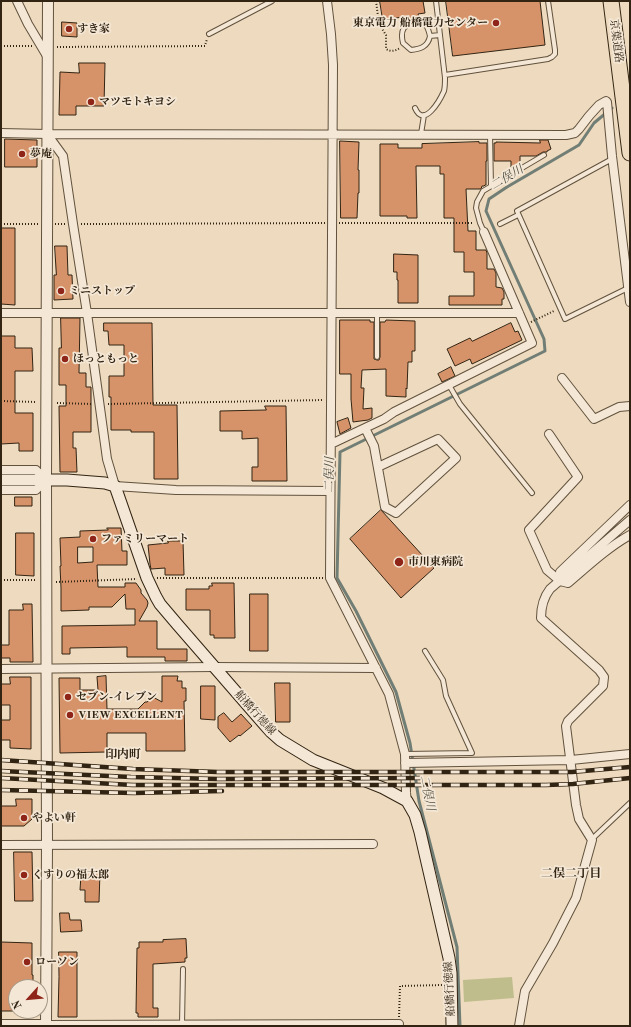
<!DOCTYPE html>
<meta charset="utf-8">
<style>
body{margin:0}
#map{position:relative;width:631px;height:1027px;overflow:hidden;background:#eedabe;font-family:"Old Standard TT",serif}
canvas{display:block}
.frame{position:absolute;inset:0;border:2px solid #322413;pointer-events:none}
.north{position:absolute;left:8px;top:979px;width:40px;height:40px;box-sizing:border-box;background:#f4e7d5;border:1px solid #a69987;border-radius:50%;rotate:243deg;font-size:11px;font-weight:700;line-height:16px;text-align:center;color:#322413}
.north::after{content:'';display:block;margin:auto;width:14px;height:18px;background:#8f2418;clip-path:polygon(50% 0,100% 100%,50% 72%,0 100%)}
</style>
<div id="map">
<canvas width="631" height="1027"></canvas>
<div class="frame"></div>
<div class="north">N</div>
</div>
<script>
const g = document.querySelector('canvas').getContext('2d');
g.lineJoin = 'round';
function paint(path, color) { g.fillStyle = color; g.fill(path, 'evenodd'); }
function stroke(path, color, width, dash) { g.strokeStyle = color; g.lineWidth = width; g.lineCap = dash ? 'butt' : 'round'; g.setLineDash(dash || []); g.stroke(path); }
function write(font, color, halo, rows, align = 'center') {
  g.font = font + ' "Old Standard TT","Noto Serif JP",serif'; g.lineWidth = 3.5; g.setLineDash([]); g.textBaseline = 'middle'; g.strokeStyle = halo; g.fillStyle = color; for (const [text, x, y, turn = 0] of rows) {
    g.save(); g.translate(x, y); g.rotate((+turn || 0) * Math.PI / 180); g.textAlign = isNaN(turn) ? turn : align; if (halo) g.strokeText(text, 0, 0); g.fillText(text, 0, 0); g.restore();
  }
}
const green = new Path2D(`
 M512,977l2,21 -50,4 -1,-22z`);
const stream = new Path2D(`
 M460,1026l-3,-79 -38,-146 -9,-58 -14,-51 -40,-81 -19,-33 3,-126 205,-101 -1,-12 -58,-128 3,-12 18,-12 72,-42 15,-22 18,-15`);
const building = new Path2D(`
 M380,1h43l2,12 -7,1 1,4 -10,2v-4l-26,4z
 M446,1h94l5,44 -92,11z
 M62,22l15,1v14l-15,-1z
 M79,63h26l-1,43h-28v9h-17l1,-43 19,1z
 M5,139l32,1v27h-32z
 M540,140h8l3,9 -4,2v1h-4l-7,4h-16v9l-3,2h-6v-6h-17v-18h2v-1l44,1z
 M340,141l19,1 -1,28h1v23h-1l-1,25h-16z
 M479,142v1h8v18h-1v24h-1l-1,1h-2l-1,3h-15l2,42h8v19h10l1,3v16h7l2,4v14l6,1 2,4v7h-2v6h-53v-9h25v-24h-10v-20h-10v-34h-10v-44h-4v-8h-24l1,52h-10v-2h-27v-72h18v4h24v-4z
 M1,228h14v77l-14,-1z
 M55,246h12l1,29h4l1,24 -19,1v-25h2z
 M394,254l24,1v48h-20v-23h-1v-8h-3z
 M61,318h19l-1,55h7v14h5v45h-18v16h3l1,24h-17l-1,-66h7v-21h-7v-37h2z
 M340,320h30v2h4v37l3,1h2l1,-3v-35h5l1,-2 29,1v30h-3v11h-4l-1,27 -1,-1v9l-20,-1v-27l-24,1 -1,18h3l-1,21 9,-1v10l-4,2 -15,2 -2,-23v-25h-11z
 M104,323h48l1,82h24l1,74h-24v-47h-23v-2h-20v-33h-2v-21h15v-31h-15l-1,-14h-4z
 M511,323l4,9 3,-1 4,9 -50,24 -2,-5 -15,7 -8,-17 23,-11 2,3z
 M1,336h14v12h17l1,23h-18v42h18v38h-14v-8l-18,1z
 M451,367l4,9 -13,6 -4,-8z
 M265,406h21l1,75h-35v-14h6v-29l-16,1v-8h-22v-20l46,-1z
 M348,418l3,10 -11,6 -3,-12z
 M15,497h17v9h-17z
 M381,510l53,58 -33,30 -51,-59z
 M107,528h14l1,23h5v14h-30l1,22h27v-4h11l5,7v3l6,7 1,3 -1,4 -8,14h18v28h30v12h-22v-4h-38v-10l-57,1v6h-8v-28l71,-1h2v-16h-9l-1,-15 -13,13h-23v3l-28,1v-23l-1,-22h1l-1,-28 20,-1v-6l28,-1zM78,547h15v15l-15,1z
 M16,533h18v43l-18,-1z
 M168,541h15l1,34h-19v-7l-14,1 -1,-5 -2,-19 20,-2z
 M212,583h22l1,55h-21v-3h-4v-25h-24v-21h23v-3h3z
 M250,594h18v57h-18z
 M23,604h9l1,58h-23v-4h-9v-13h8v-35h14z
 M106,676l1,33h31l7,-7h2l6,-5 9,5v-26h16l-1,5h5v7h4v13h-2l1,50h-39v-18h-39v19l-47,1 -1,-75h21v12h18l-1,-13z
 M10,677h21v72l-21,-1v-8h-9v-20h9v-15h-9v-21h9z
 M275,683h15v39h-14z
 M201,686h14v34l-14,-1z
 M224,713l8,9 9,-8 11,12 -12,10 -1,-1 -9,7 -12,-14v-11z
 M16,799h16v20l-8,7h-23v-20h15z
 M14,852h18l1,49h-18z
 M85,871l15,1 -1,30h-14v-12h-5l1,-15h4z
 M60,913h9l1,7h11l1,11 -21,1z
 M186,939l1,19h-2v4l-32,2v44h5v9h-20v-4h-2l1,-65h2v-6h24v-2z
 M1,942l31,1v32h1v12h-17v19h-2v5h-13z
 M59,952h18v65h-19l1,-40z`);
const path = new Path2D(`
 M376,1l3,23 7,11v14c5,3 9,2 14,-1
 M1,46h31
 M57,47l148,-1 2,-7
 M339,223h134
 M1,224h38
 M55,224h10
 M81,224l244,-1
 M531,322l23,-11
 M1,401l35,1
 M57,403l35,1
 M108,404l216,-4
 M157,578h166
 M1,580h35
 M56,582l81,-3
 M399,1017l1,-31 43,-1`);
const service = new Path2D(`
 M209,34l63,-33
 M430,36c-1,-4 -2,-9 -5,-12 -3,-3 -6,-2 -9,-2 -13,2 -16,9 -13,21l8,7c9,-1 17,-3 19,-14l10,-1
 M445,75l103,-16 4,-2 3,-3v-4l-7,-49
 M415,108c9,21 25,-8 29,-17 1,-4 1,-9 1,-13l-9,-77
 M421,134l3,-19
 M490,134l1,52
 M612,159l-95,52 48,108 63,-31
 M500,224l18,-9
 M484,232l-4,-9 -4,-15 1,-6 6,-11 61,-36
 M377,313v44
 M449,385l11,19 72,89
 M405,754l67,-1 -26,-57 -3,-16 -18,-29
 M592,839l38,-36
 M182,1025l1,-56`);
const minor = new Path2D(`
 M17,1l11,23 19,32
 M327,1l4,33 2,31 -3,513 59,116 16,60 1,39 1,8
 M1,133l46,1 519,1 9,-2 4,-4 10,-13 10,-11 7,-4 1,1 5,54 18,146
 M47,134l16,22 10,68 14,89 20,146 8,27 61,4 154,1
 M1,313h518
 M562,378l32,41 25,-12 11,-1
 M365,428l9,18 11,61 11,6 60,-55 -18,-19 -60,28
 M549,434l29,43 -49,53 18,40 13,11 8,2c20,-17 39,-35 62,-48
 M331,444l53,-25 10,-7 138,-69 -48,-111
 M1,470h35l10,10 -10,10h-35
 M560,581v-9l70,-67
 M1,669l213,-2 162,1
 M405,763l166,-3 59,-6
 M1,845l372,-1
 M46,1025l353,-1
 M519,1026l6,-35 28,-48 23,-45 16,-58 -13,-21 -3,-14 -10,-79 2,-5 35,-35 1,-9 -5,-7 -58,-52c0,-11 2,-20 9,-29l80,-69`);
const tertiary = new Path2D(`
 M1,1025h45
 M46,1026l1,-181 -1,-365 2,-479`);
const secondary = new Path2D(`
 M1,480h66l38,3 10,3 32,92 9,19 4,7 17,20 86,99 8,9 9,8 33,20 70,28 24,13 8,14 5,17 29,126 2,15 1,53`);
const motorway = new Path2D(`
 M611,1l19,152`);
const rail = new Path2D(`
 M1,760l132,9 85,3h354l58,-5
 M1,771l130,6 87,2 202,-1
 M1,778l132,7h413l27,-1 57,-6
 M1,790l133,3 88,-2`);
const markers = [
 [496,23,4,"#8f2418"],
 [69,29,4,"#8f2418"],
 [91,102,4,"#8f2418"],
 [22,154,4,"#8f2418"],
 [61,291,4,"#8f2418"],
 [65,359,4,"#8f2418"],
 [93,539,4,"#8f2418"],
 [399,562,5,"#8f2418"],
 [68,697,4,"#8f2418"],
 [70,715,4,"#8f2418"],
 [24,818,4,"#8f2418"],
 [24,875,4,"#8f2418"],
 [27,962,4,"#8f2418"]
];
const poiNames = [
 ["東京電力 船橋電力センター",488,23,"right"],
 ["すき家",77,29],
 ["マツモトキヨシ",99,102],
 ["夢庵",30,154],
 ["ミニストップ",69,291],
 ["ほっともっと",73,359],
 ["ファミリーマート",101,539],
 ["市川東病院",408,562],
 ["セブン-イレブン",76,697],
 ["VIEW EXCELLENT",78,715],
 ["やよい軒",32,818],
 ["くすりの福太郎",32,875],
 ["ローソン",35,962]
];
const streetNames = [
 ["京葉道路",616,41,83],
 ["船橋行徳線",255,713,48],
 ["船橋行徳線",450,989,-93]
];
const waterNames = [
 ["二俣川",507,178,-31],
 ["二俣川",330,475,-89],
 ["二俣川",427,793,79]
];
const neighbourhoodNames = [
 ["印内町",123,755],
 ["二俣二丁目",571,874]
];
paint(green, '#bfbd8c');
stroke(stream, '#717e76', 3);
paint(building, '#d69269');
stroke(building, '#322413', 1);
stroke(service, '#61523e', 6);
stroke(minor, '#61523e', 10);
stroke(tertiary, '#61523e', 12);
stroke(secondary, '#322413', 13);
stroke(motorway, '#322413', 17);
stroke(path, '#322413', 2, [1, 2]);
stroke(service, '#f4e7d5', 4);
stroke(minor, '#f4e7d5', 8);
stroke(tertiary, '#f4e7d5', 10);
stroke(secondary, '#f4e7d5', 11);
stroke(motorway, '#eedabe', 15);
stroke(rail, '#322413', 4.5);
stroke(rail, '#f4e7d5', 3, [9]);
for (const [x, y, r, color] of markers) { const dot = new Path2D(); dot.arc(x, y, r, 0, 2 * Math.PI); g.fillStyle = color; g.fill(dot); stroke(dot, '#f4e7d5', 1.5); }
write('bold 11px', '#322413', '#f4e7d5', poiNames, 'left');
write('11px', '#322413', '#f4e7d5', streetNames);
write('italic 12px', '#525145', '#f4e7d5', waterNames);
write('bold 12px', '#322413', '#f4e7d5', neighbourhoodNames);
</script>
